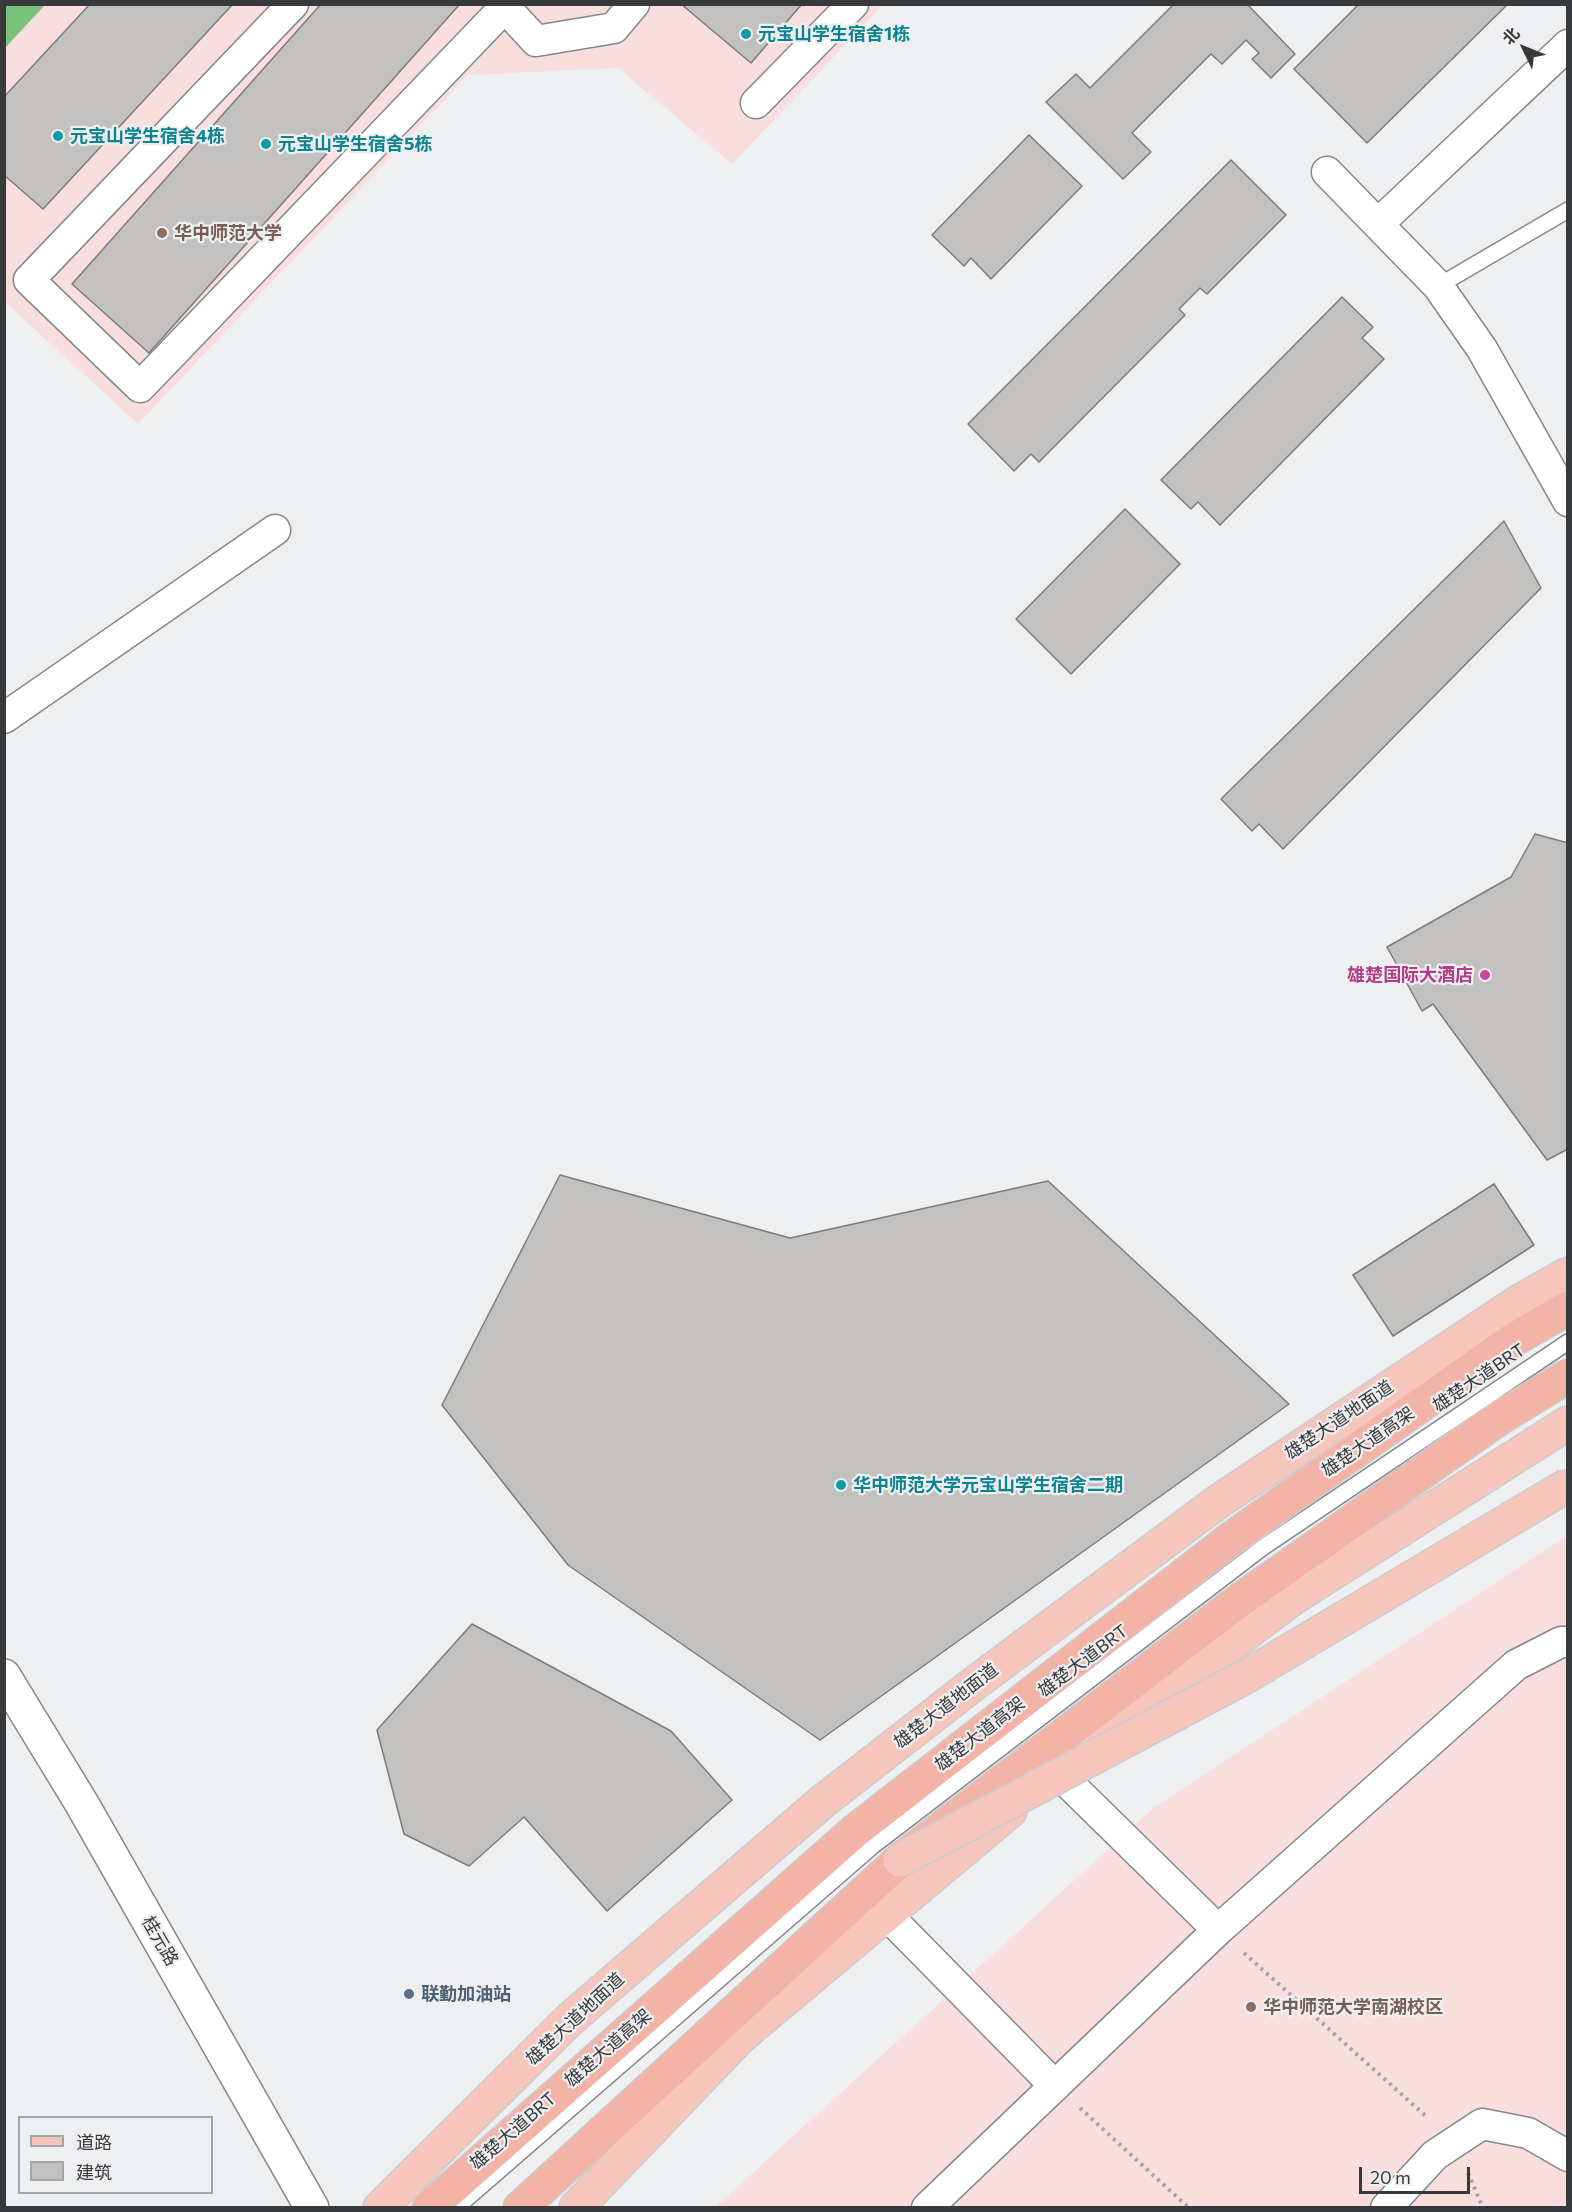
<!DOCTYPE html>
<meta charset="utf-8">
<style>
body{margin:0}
#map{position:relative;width:1572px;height:2212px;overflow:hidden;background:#eeeff1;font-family:Commissioner,"Noto Sans SC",sans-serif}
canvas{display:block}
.frame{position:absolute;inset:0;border:6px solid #38393a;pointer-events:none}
.legend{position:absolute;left:18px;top:2116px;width:195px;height:78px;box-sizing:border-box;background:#eeeff1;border:2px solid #a5a6a8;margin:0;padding:8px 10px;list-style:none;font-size:18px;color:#38393a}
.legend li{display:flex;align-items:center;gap:12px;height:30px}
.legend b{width:30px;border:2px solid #a5a6a8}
.north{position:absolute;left:1494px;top:18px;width:60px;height:60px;-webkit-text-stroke:4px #eeeff1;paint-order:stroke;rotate:313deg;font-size:16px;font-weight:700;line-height:24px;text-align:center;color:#38393a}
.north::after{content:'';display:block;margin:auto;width:21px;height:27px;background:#38393a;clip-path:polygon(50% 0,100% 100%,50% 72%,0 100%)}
.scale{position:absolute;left:1359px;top:2167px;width:111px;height:27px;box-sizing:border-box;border:3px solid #38393a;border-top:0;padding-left:8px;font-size:18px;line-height:21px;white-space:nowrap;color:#38393a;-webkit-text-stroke:4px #eeeff1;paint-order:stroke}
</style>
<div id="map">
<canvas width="1572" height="2212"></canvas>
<div class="frame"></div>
<ul class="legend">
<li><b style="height:8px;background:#f6c6bd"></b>道路</li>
<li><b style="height:16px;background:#c2c1bf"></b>建筑</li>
</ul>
<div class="north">北</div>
<div class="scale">20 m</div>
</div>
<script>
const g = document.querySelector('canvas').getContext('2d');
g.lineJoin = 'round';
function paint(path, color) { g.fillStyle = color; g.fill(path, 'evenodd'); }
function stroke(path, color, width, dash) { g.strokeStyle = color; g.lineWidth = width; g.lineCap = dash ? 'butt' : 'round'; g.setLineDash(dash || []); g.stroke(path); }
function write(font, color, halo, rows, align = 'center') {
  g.font = font + ' Commissioner,"Noto Sans SC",sans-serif'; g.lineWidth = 4.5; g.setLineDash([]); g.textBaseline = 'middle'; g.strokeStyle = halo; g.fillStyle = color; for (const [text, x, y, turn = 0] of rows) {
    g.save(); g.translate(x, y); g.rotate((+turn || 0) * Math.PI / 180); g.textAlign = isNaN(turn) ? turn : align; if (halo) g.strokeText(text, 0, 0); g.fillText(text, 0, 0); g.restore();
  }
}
const education = new Path2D(`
 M4,5h879l-151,159 -114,-96 -150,7 -330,349 -133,-122z
 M1567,1536v671l-853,1 441,-401z`);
const forest = new Path2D(`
 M5,4l40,1 -40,43 -1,-43z`);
const building = new Path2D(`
 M90,4h143l-190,205 -39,-34v-78z
 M321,4h139l-311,349 -77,-69z
 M681,4h121l-51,59z
 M1174,4h73l48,50 -24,24 -19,-19 7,-6 -13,-13 -24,24 -11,-10 -79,79 19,19 -28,27 -77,-77 30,-28 14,14z
 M1359,4h149l-141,139 -73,-74z
 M1029,135l53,51 -91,93 -20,-21 -7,8 -32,-31z
 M1231,160l55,55 -79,79 -7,-6 -21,21 6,6 -146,147 -8,-8 -17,17 -46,-47z
 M1342,297l31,30 -11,11 22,21 -164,166 -22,-23 -7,7 -30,-29z
 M1125,509l55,55 -109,110 -55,-55z
 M1504,521l37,67 -258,261 -24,-25 -7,7 -31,-32z
 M1535,834l33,9v306l-21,11 -114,-156 -11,7 -35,-64 124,-70z
 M560,1175l230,63 258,-57 241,223 -469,336 -252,-175 -126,-160z
 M1494,1184l40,61 -141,91 -40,-61z
 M472,1624l199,107 61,69 -125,111 -83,-94 -55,49 -65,-32 -27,-104z`);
const path = new Path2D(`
 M1244,1953l184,165
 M1080,2108l109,100
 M1468,2173l15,35`);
const service = new Path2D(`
 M1438,286l130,-76
 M456,2208l418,-363 388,-297 306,-206`);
const minor = new Path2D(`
 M293,4l-264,276 111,107 365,-380
 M502,4l34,37 78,-13 20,-24
 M756,103l97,-99
 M1327,172l111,114 44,63 86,152
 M1378,224l190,-179
 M4,718l271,-188
 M1059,1774l159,156
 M886,1914l169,172
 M927,2208l291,-278 298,-265 45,-23h7
 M1386,2208l49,-53 47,-31 46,9 40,23`);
const tertiary = new Path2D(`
 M4,1676l78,128 230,404`);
const primary = new Path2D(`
 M1099,1744l194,-146 275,-175
 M380,2208l189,-188 253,-218 153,-119 244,-182 298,-198 51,-29
 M576,2208l164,-171 270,-226`);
const trunk = new Path2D(`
 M429,2208l426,-377 377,-293 281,-198 55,-32
 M520,2208l380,-348 340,-260 258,-181 70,-43`);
const primaryBridge = new Path2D(`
 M900,1860l345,-183 323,-192`);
const markers = [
 [746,34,6,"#0f9aa8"],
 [58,136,6,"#0f9aa8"],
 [266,144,6,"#0f9aa8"],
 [162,233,6,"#8d6e63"],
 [1485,975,6,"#d1479c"],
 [841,1485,6,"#0f9aa8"],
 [409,1994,6,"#5c6f8a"],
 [1251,2007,6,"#8d6e63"]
];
const cultureNames = [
 ["元宝山学生宿舍1栋",758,34],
 ["元宝山学生宿舍4栋",70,136],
 ["元宝山学生宿舍5栋",278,144],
 ["华中师范大学元宝山学生宿舍二期",853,1485]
];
const educationNames = [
 ["华中师范大学",174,233],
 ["华中师范大学南湖校区",1263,2007]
];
const hotelNames = [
 ["雄楚国际大酒店",1473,975]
];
const streetNames = [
 ["雄楚大道BRT",1479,1378,-34],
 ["雄楚大道地面道",1339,1420,-34],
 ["雄楚大道高架",1368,1442,-35],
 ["雄楚大道BRT",1083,1661,-37],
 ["雄楚大道地面道",946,1706,-38],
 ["雄楚大道高架",980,1734,-38],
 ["桂元路",160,1941,60],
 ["雄楚大道地面道",575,2019,-43],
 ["雄楚大道高架",608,2048,-41],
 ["雄楚大道BRT",513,2131,-41]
];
const serviceNames = [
 ["联勤加油站",421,1994]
];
paint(education, '#f9dede');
paint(forest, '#7bc17b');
paint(building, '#c2c1bf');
stroke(building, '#7d7c7a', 1.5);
stroke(service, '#868789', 18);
stroke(minor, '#868789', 33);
stroke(tertiary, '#868789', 36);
stroke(primary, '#cbcccc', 36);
stroke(trunk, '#cbcccc', 36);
stroke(path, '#a3a4a6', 4, [3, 4.5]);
stroke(service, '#fff', 15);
stroke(minor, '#fff', 30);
stroke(tertiary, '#fff', 33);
stroke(primary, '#f6c6bd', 33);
stroke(trunk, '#f3b3a7', 33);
stroke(primaryBridge, '#cbcccc', 36, []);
stroke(primaryBridge, '#f6c6bd', 33);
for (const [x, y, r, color] of markers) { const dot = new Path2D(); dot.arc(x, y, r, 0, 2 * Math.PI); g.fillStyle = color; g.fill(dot); stroke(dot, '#eeeff1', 2); }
write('bold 18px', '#0d838f', '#eeeff1', cultureNames, 'left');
write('bold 18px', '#785e54', '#eeeff1', educationNames, 'left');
write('bold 18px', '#b23c85', '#eeeff1', hotelNames, 'right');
write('18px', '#38393a', '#eeeff1', streetNames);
write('bold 18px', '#4e5e75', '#eeeff1', serviceNames, 'left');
</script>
